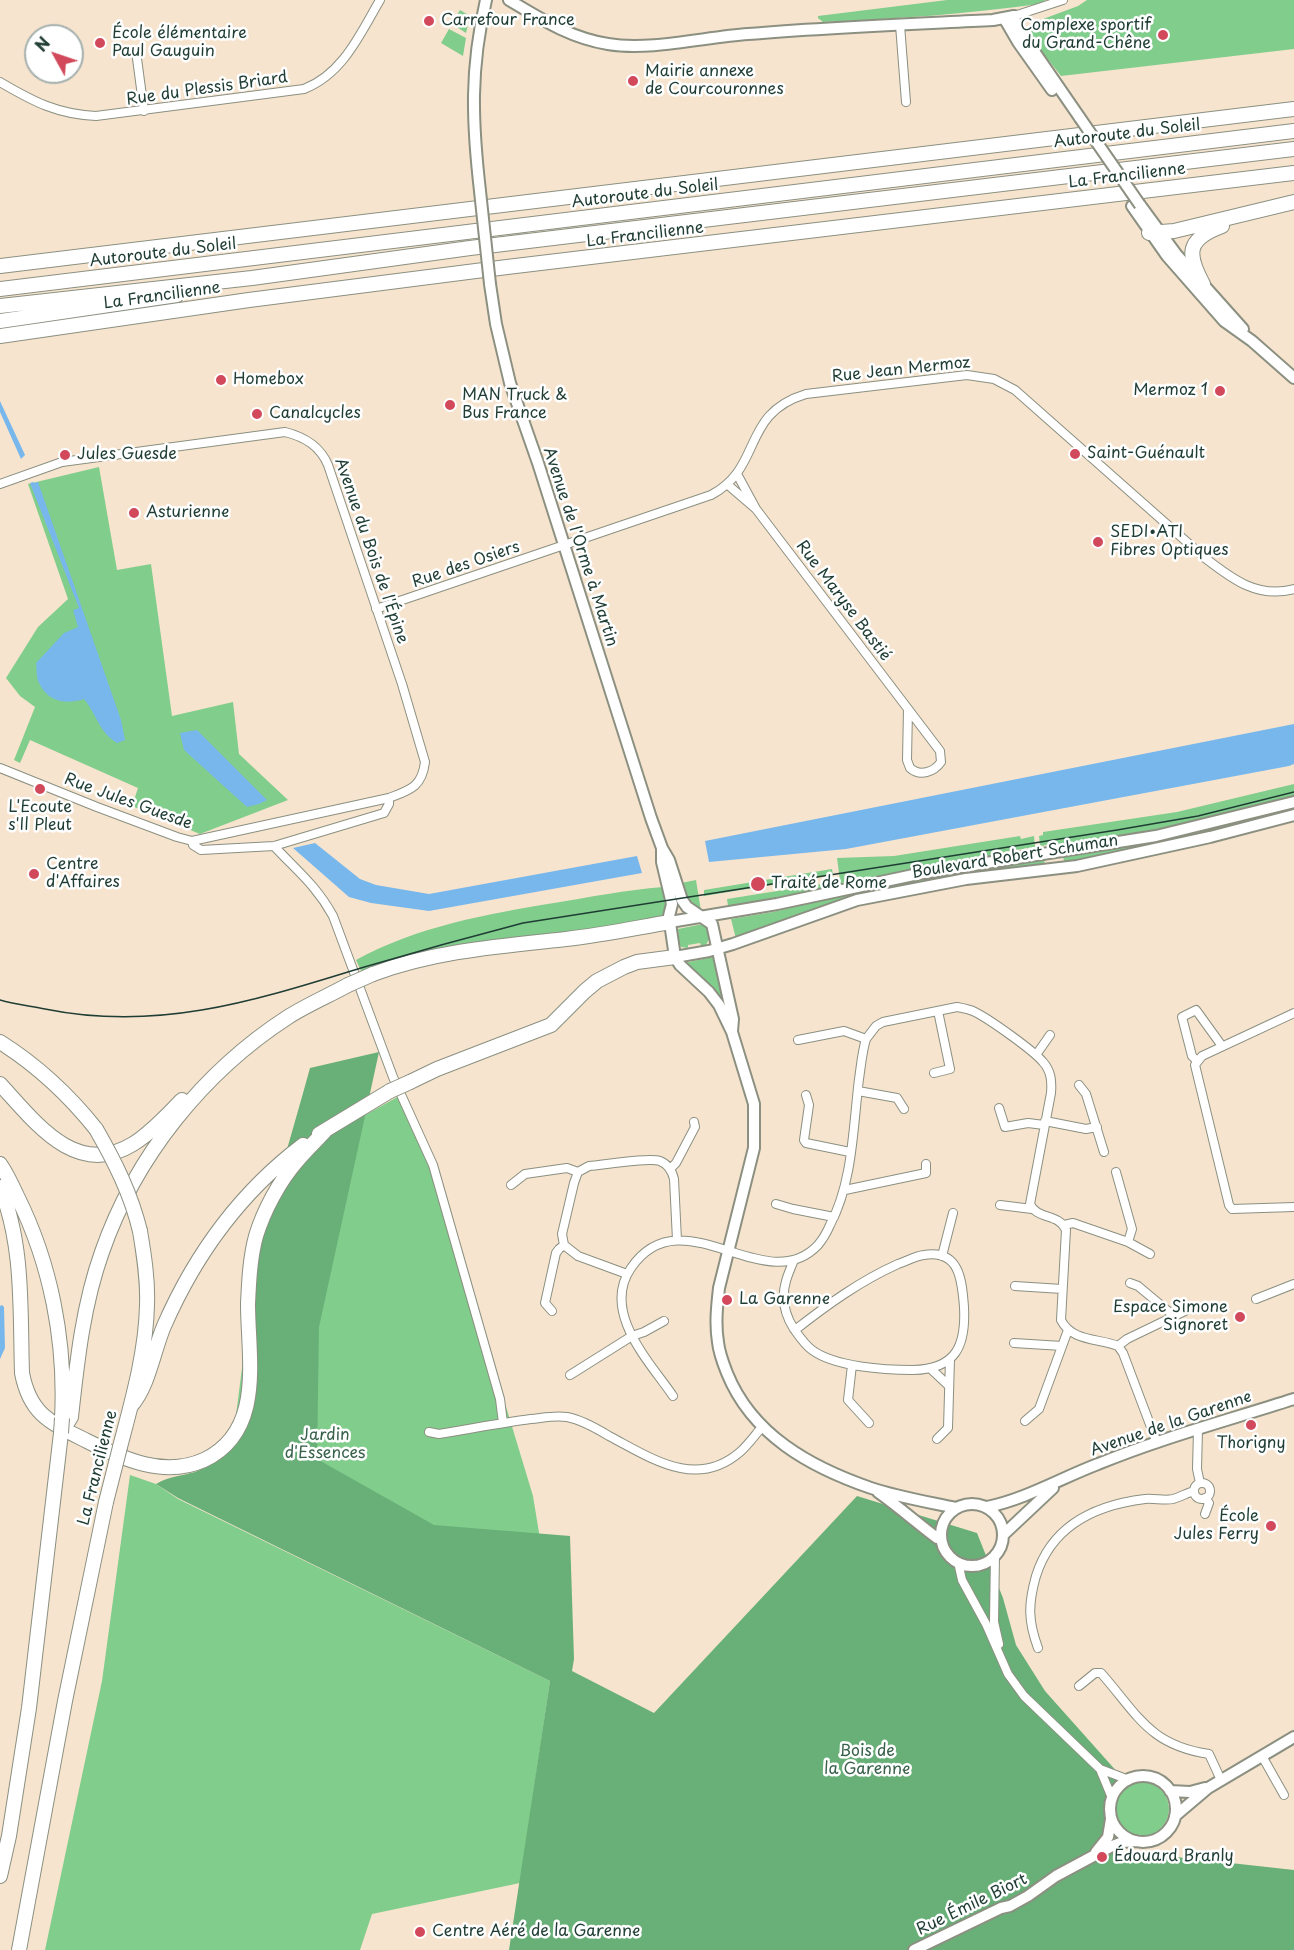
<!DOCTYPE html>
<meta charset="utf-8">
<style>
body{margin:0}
#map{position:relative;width:1294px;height:1950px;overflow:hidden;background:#f7e4ce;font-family:"Playpen Sans",sans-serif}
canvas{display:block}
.north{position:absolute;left:24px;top:24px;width:60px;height:60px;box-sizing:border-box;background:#fff;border:2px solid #a5b1ae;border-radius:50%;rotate:310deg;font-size:16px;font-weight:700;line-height:24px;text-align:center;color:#1f3d34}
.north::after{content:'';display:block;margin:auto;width:21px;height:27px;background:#d1495b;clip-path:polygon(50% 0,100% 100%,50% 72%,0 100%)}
</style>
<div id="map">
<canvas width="1294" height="1950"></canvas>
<div class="north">N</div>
</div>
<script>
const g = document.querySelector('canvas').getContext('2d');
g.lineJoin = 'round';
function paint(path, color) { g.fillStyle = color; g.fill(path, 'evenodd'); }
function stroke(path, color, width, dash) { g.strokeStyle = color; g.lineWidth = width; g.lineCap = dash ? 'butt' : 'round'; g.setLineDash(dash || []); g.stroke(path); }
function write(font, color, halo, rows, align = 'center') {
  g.font = font + ' "Playpen Sans",sans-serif'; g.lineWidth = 5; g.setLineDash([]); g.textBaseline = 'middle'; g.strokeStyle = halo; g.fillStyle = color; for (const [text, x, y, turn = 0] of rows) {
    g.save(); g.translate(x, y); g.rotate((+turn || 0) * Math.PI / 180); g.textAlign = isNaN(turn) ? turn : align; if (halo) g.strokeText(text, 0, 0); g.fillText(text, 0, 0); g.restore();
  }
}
const green = new Path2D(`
 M947,0h99l-7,4c-72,10 -144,15 -216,18l-5,-4v-2z
 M1087,0h207v49l-233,27 -29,-37 -1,-8 4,-9 43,-16z
 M460,10l10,6 -4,17 -14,-9z
 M449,29l17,9 -3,18 -22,-13z
 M99,467l18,103 34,-6 21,152 61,-14 6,52 49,46 -88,34 -68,-28 6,-18 -108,-48 -10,23 -6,-3 21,-53 -15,-11 -14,-18 32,-51 30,-28 -40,-115z
 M1294,784v14l-142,35 -105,16v-4l-7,1 -1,-10 4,-1v-3l134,-20z
 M1294,806v5l-137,34 -91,18 -2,-2 -1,-4 2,-2z
 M1020,836l1,3 13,-3 1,11 -31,5v4l-224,43 -52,7 -1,-7 113,-18 -3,-23 57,-2z
 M1044,858l1,8 -81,9 -81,14 -40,10 -107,40 -5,-20 42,-7 115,-28z
 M832,869l1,6 -129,21v-6z
 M696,880l5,31 -15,-11 -5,-17z
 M663,887c2,11 7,22 -3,31l-198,31 -100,24 -6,-13c60,-33 130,-46 198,-57 36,-6 72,-13 109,-16z
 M703,924l3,2 3,13 -3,6 -5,1 -1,-3 -12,2v3l-7,-1 -2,-3 -1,-15z
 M713,957l10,41 -39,-35z
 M401,1095l32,70 100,331 26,159 -334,-153 34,-268 83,-106z
 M130,1475l26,9 22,15 372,182 -30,202 -148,31 -12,36h-315l57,-269z
 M1115 1809a27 27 0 1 1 54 0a27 27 0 1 1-54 0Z`);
const forest = new Path2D(`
 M379,1052l-60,275 -2,132 117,66 136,11 4,123 -2,12 82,42 203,-217 120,37 26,65 13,47 29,46 74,83 -6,76 181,20v80h-785l41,-269 -372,-183 -22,-14c14,-8 25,-8 39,-12 20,-7 41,-26 51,-44 22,-43 4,-114 11,-162 4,-30 13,-59 22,-88 10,-37 21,-73 31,-110z`);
const water = new Path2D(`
 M0,401l25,54 -4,4 -21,-47z
 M33,482l1,1 4,-1 83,238 4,20 -8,3c-18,-11 -20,-28 -33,-44 -18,6 -36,3 -45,-16 -3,-5 -2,-14 -3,-20l28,-30 14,-6 -5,-17 6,-2 -49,-125z
 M1294,724v40l-5,2 -443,83 -137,13 -4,-21z
 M197,730l70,70 -8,4 -12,3 -63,-57 -4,-17z
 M315,843l45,36 16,6 53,9 208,-38 5,17 -213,38 -58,-8 -22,-6 -56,-49z
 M2,1305l2,2 1,41 -5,11v-53z`);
const street = new Path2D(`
 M1014,16l49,-16
 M900,25l6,77
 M136,51l8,60
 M0,82c34,20 57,32 96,34l208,-27c39,-15 56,-55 76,-89
 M0,484l62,-22 223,-30c20,5 35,14 43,33l74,219 23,78c-3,25 -15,28 -36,36l-197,43 -15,-4 -80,-30 -97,-39
 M728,485l28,24 -19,-35
 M756,509l184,242 1,11c-7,10 -21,15 -31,6l-3,-8 1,-51
 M376,609l335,-114c53,-28 29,-81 95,-101l161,-19 27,4 21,11 190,168c27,21 53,41 89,31
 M192,841l1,4 8,5 73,-4 110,-33 5,-9v-6
 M274,846c23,25 42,39 59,70l60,161 40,88 67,234 3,24
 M1294,1013l-92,43 -7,9 34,140 3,4 62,-2
 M798,1040l46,-9 22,8
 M1036,1055l14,-20
 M1197,1061l-5,-5 -10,-39 14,-7 26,36
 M934,1073l16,-4 -12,-58
 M1079,1085l7,9 18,58
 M858,1091l39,7 7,11
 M806,1095l3,10 -5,35 2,3 44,9
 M999,1108l6,19 23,-4 16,2
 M1045,1121l41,8 11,-2
 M670,1169l6,-6 19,-36 -1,-5
 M1116,1172l16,57 -4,13
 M511,1185l14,-11 42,-6 11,4
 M845,1190l81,-17v-9
 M776,1204l17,5 41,8
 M1000,1205l32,4
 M1064,1225l9,-2 55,19 22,12
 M942,1256l11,-43
 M794,1260c-3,7 -6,14 -8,21 -5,17 -1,34 8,48 5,7 11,16 18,21 23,17 73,20 101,20 43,-1 53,-24 51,-63 -2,-26 -4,-58 -40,-52 -9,1 -17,6 -26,9 -38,17 -71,41 -103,66
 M627,1274l-49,-18 -14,-11 -2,-11 12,-51 4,-11 11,-6c14,-1 61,-9 71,-5 8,3 12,10 14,18l3,61
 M1130,1283l8,3 36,30
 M1015,1286l47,3
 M1256,1299l38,-15
 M552,1311l-7,-8 11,-50 3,-4 5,-4
 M1014,1343l48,3
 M1118,1346l9,-7 58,-28
 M852,1365l-4,35 21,23
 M931,1369l17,16
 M570,1375l62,-39 12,-4 20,-11
 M673,1396c-24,-35 -72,-84 -42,-128 51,-75 134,33 187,-23 5,-6 9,-13 12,-20 23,-43 23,-98 29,-146 2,-13 3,-27 7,-40l10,-13 7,-4 74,-15c6,1 12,2 18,5 14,7 58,38 68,50 8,9 9,19 8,31l-21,111c7,16 29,9 36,26l-5,90c11,22 38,18 57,26l5,7 34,90
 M1025,1421l14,-12 29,-79
 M1198,1430l-1,39 3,14
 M429,1432l10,2c31,-5 61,-11 92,-15 11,-1 24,-4 36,-2 15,3 29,11 42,19 42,22 87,54 131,16 8,-7 15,-17 22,-25
 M937,1439l11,-11 2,-69
 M1194 1491a8 8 0 1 1 16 0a8 8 0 1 1-16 0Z
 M1205,1514l4,-11 -4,-5
 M995,1555l-1,67 5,22
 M958,1562l4,18 24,44 22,50 16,22 76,73 29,11
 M1038,1648c-10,-27 -10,-44 -2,-72 16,-51 59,-71 109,-77 9,-1 20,2 28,0 7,-2 14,-6 21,-8
 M1079,1686l16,-13h6c37,42 48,72 108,81l12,26
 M1262,1756l22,39
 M1100,1769l12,29`);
const secondary = new Path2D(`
 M509,0c32,19 61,38 99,44 42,7 97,-7 140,-10 82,-7 164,-10 245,-14l21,-4 2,9 64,93
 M1004,18l14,24 34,48
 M480,191c-8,-70 -10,-122 6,-191
 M1140,205l36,49 67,75
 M1132,206l35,50 57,65 28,20 42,37
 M490,284l6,40 14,59 28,80 113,355 11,30 7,12 13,40 5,7 25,17 21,95 -1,12
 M662,848v14l10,42 -3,12 6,41 5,8 29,27 10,13 13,27 22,72v44l-35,140c-2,18 -4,36 -1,54 1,11 5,21 9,31 25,62 83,94 144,115 27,9 57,14 85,20
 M670,922l107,-18 146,-31 233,-37 138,-34
 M675,957l34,-6 24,-7 124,-44 109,-21 111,-13 133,-29 84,-22
 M878,1492c21,15 39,31 59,46l4,-1
 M941 1535a31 31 0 1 1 62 0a31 31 0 1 1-62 0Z
 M987,1507c39,-8 74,-29 111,-43 63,-26 131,-44 196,-65
 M1003,1535l50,-47
 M1110 1809a33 33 0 1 1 66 0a33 33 0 1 1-66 0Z
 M1170,1791l20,1 15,-4
 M1175,1816l33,-28 86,-51
 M1096,1852l12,-15 3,-18
 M914,1950l87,-42 9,-2 18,-10 28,-20 54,-29 13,-5 13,-1`);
const highway = new Path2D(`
 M1149,233l25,-2 120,-29
 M0,266l1294,-157
 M1203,284c-17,-31 -16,-45 19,-58
 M0,289l1294,-158
 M0,306l252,-28 218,-30 824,-99
 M0,321l177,-26
 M0,336l249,-36 258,-33 787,-94
 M373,974c61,-23 128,-28 193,-35 35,-4 69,-11 104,-17
 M0,1042c38,24 68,52 96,87
 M410,1082l27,-13 114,-44 34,-34 12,-10 27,-14 13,-5 38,-5
 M0,1084c35,38 76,95 133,60 18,-11 34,-29 49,-44
 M319,1134l71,-43
 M0,1164c7,10 12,21 17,32 34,68 49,146 45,222
 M0,1187c24,57 20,125 22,186 8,42 29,50 65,68 36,18 77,37 117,19 61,-29 44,-102 44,-156 1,-22 2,-46 8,-68 8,-26 23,-54 41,-75 9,-11 19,-20 28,-30
 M131,1406c18,-21 22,-54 33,-80 31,-71 77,-134 139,-181
 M68,1422l3,-5c6,-55 12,-112 31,-165 33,-95 101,-180 186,-235 19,-12 40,-21 60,-32
 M120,1447c12,-46 26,-94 27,-142 1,-25 -3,-50 -7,-74
 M0,1876l9,-40 20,-128 32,-275
 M19,1950l46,-249 41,-199`);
const tram = new Path2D(`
 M0,1000c14,4 30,6 45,9 113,23 209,-8 316,-41 54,-16 108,-31 162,-45l594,-93 81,-14 96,-24`);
const secondaryBridge = new Path2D(`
 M1080,118l60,87
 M480,191l10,93`);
const highwayBridge = new Path2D(`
 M348,985l25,-11
 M390,1091l20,-9
 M96,1129c19,33 35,65 44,102
 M61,1433l1,-15
 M106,1502l14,-55`);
const markers = [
 [429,21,6,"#d1495b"],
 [1163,35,6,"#d1495b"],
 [100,43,6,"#d1495b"],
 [633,81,6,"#d1495b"],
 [221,380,6,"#d1495b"],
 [1220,391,6,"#d1495b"],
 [450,405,6,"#d1495b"],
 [257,414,6,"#d1495b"],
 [1075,454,6,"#d1495b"],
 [65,455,6,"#d1495b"],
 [134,513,6,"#d1495b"],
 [1098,542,6,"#d1495b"],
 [40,789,6,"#d1495b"],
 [34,874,6,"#d1495b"],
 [758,884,8,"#d1495b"],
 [727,1300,6,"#d1495b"],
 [1240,1317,6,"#d1495b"],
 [1251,1425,6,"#d1495b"],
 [1271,1526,6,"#d1495b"],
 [1102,1857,6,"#d1495b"],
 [420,1932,6,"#d1495b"]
];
const poiNames = [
 ["Carrefour France",441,21],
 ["Complexe sportif",1151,26,"right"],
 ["du Grand-Chêne",1151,44,"right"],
 ["École élémentaire",112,34],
 ["Paul Gauguin",112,52],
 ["Mairie annexe",645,72],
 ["de Courcouronnes",645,90],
 ["Homebox",233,380],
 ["Mermoz 1",1208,391,"right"],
 ["MAN Truck &",462,396],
 ["Bus France",462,414],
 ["Canalcycles",269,414],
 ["Saint-Guénault",1087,454],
 ["Jules Guesde",77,455],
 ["Asturienne",146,513],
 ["SEDI•ATI",1110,533],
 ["Fibres Optiques",1110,551],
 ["L'Ecoute",40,808,"center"],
 ["s'Il Pleut",40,826,"center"],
 ["Centre",46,865],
 ["d'Affaires",46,883],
 ["Traité de Rome",771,884],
 ["La Garenne",739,1300],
 ["Espace Simone",1228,1308,"right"],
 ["Signoret",1228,1326,"right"],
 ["Thorigny",1251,1444,"center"],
 ["École",1259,1517,"right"],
 ["Jules Ferry",1259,1535,"right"],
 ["Édouard Branly",1114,1857],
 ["Centre Aéré de la Garenne",432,1932]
];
const streetNames = [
 ["Rue du Plessis Briard",207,89,-8],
 ["Autoroute du Soleil",1127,134,-7],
 ["La Francilienne",1127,176,-7],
 ["Autoroute du Soleil",645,194,-7],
 ["La Francilienne",645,235,-7],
 ["Autoroute du Soleil",163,253,-7],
 ["La Francilienne",162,296,-8],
 ["Rue Jean Mermoz",901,370,-6],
 ["Avenue de l'Orme à Martin",580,547,72],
 ["Avenue du Bois de l'Épine",371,551,71],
 ["Rue des Osiers",466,565,-19],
 ["Rue Maryse Bastié",843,601,53],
 ["Rue Jules Guesde",128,802,20],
 ["Boulevard Robert Schuman",1015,857,-9],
 ["Avenue de la Garenne",1171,1424,-19],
 ["La Francilienne",98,1468,-76],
 ["Rue Émile Biort",972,1905,-26]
];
const parkNames = [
 ["Jardin",325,1436],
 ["d'Essences",325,1454],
 ["Bois de",867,1752],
 ["la Garenne",867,1770]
];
paint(green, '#81cd8c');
paint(forest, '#68b078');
paint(water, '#78b7ec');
stroke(street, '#8b9081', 10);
stroke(secondary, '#8b9081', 14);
stroke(highway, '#8b9081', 16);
stroke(street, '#fff', 8);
stroke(secondary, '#fff', 10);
stroke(highway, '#fff', 14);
stroke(tram, '#1f3d34', 1.5);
stroke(secondaryBridge, '#8b9081', 14, []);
stroke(highwayBridge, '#8b9081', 16, []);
stroke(secondaryBridge, '#fff', 10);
stroke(highwayBridge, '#fff', 14);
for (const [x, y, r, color] of markers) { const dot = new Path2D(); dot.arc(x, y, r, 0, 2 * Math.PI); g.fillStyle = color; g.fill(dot); stroke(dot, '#fff', 2); }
write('16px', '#1f3d34', '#fff', poiNames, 'left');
write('16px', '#1f3d34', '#fff', streetNames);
write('16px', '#38614a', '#fff', parkNames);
</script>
